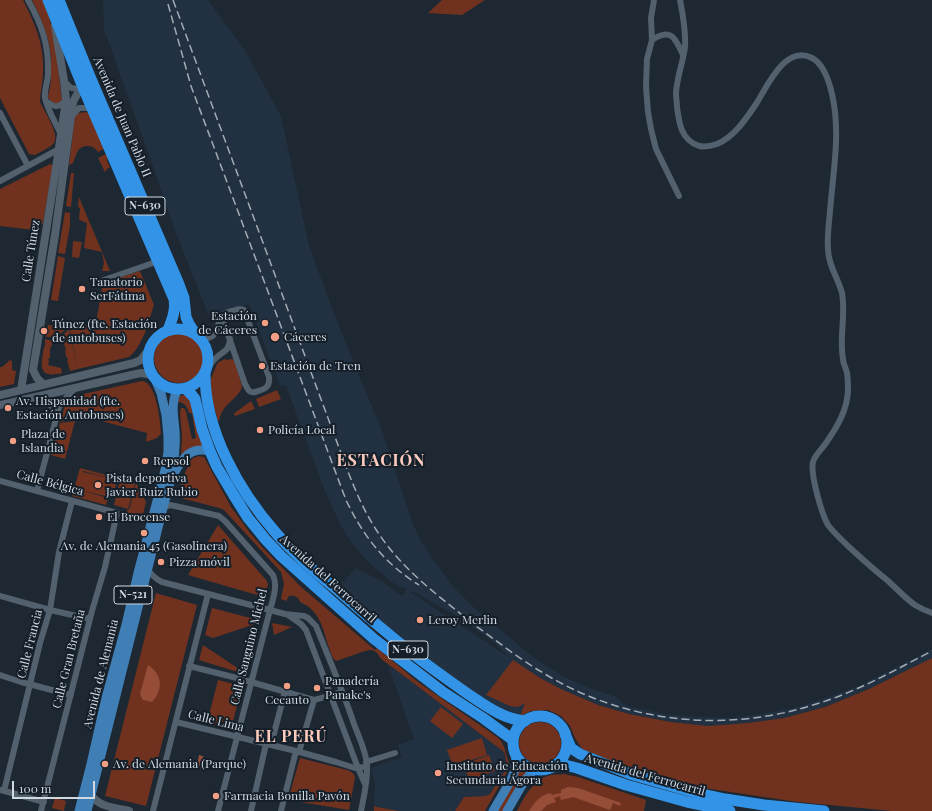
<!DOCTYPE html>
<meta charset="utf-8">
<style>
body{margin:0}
#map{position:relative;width:932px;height:811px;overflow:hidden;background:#1d2833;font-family:"Playfair Display",serif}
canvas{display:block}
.scale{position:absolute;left:12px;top:781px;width:83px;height:18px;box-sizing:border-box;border:2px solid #d1d8e0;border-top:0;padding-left:5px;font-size:12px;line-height:14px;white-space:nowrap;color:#d1d8e0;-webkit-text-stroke:3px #141f29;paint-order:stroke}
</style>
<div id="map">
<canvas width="932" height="811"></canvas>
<div class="scale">100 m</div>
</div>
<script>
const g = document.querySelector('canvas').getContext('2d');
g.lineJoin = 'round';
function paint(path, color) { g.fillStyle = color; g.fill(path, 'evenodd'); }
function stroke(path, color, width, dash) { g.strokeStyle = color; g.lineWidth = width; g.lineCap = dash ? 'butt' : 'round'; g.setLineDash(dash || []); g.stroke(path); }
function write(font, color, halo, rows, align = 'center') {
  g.font = font + ' "Playfair Display",serif'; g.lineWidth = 4; g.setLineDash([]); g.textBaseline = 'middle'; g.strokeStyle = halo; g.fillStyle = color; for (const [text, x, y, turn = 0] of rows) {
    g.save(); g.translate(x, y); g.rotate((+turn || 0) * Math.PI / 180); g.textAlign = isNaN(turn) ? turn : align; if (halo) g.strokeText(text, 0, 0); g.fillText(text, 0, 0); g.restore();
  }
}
const built = new Path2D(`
 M103,0h105l36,49 37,67 6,28 22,102 26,70 27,67 21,50 29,89 9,20 29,41 21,22 62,52 29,19 25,11 29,10 9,8 6,2 33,7 30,3 40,1 34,-5 30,-6 28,-9 35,-13 71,-36v9l-63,31 -44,18 -41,11 -36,5 -40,3 -37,-4 -42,-8 -31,-9 -37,-16 -21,-11 -7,10 -13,28 -20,-7 -48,-31 -27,-20 -86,-72 17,-18 27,14 19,14 5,-7 -14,-6 -27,-23 -16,-20 -9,-14 -16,-35 -39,-106 -6,1 -31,-82 -26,9 -2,4 -12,-1 -33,-83 -27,-78 -45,-126zM407,590l11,4 49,28 29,22 14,14z
 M388,665l24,17 92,70 2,15 -1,4 -15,23 -4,2 -22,1 -9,14h-56l-25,-5 1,-22 -4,-16 31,-11 -4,-12 16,-6z`);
const green = new Path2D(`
 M0,0h23c12,24 22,46 20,74 0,9 -3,18 -3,28 4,8 20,33 14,41 -3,4 -14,9 -19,12l-6,-1 -29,-56z
 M32,0h12l5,17 6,25 7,59 -1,2 -6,1c-3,-2 -6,-4 -7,-7 0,-2 1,-6 2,-9 1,-8 1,-17 1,-25 0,-23 -9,-43 -19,-63z
 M442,0h43l-23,15 -34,-2z
 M86,112l5,2 15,34 -8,4c-3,-4 -6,-6 -11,-6 -10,0 -11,10 -14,17l-4,2 6,-49 4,-3z
 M108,153l-1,8 3,7h-2l-3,4 -7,-14z
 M50,164l3,1 -10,58 -9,7 -34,-4v-37z
 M71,173h3l-3,34 -5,-1z
 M79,197c10,25 21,49 31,74h-8l2,-8 -2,-11 -18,-4 3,-25 -8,-3 1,-12 -2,-1z
 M65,212l5,1v13l-5,28 -7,-1z
 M73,241l9,1 -3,16 -7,-1z
 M58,256l7,2 -7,43 -7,-1z
 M140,271l14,34 -9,28 -6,12 -4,6 -6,6 -51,12 -8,-39 26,-8 7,-39z
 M48,325l19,3 -7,6c-4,0 -6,0 -7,3h-7z
 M69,329l9,40 -8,2 -3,-11 1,-1 -1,-2h-1l-1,-7h1l-3,-9 1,-1 -2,-4z
 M154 358a25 25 0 1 1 50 0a25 25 0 1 1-50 0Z
 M45,339l8,2 -2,6 -1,1v10h-1l-1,2 1,1 -1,4 13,3 1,5c-25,6 -21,-8 -18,-26h1z
 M225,359l2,1 5,-1 2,1 5,15 3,12c-5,14 -19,15 -23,34h-1l-6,-22 -2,-18 7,-17 2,-2z
 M10,360l2,1v9l4,1 -2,13 -14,3v-20h2z
 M142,381c15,2 18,40 19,52 -3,6 -9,7 -15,9l1,-9 -61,-16 -26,5 4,-13 2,-4 13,-10z
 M277,390l4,9 -22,8 -3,-8z
 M183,395h3l3,2 14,49 -20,9 -2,-1 1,-18 -2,-23 1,-5h3l2,4 6,27 4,-1 -4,-25h-3c-2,-6 -4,-11 -12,-11l3,-6z
 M251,401l4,8 -20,7 -1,-2 2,-2z
 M75,421l-10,38 -14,-4 9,-32z
 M199,456l5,1 27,50 19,26 13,15 37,38 75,64 2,-2 41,34 79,55 4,4 3,6 3,10 2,6 -2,9 -22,39h-30l9,-14 22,-1 4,-2 15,-23c2,-5 1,-13 -1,-19l-92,-70 -31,-23 -4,-6 -3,-2 -3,-1 -6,1 -29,10c-4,-3 -5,-8 -7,-13 -6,-19 -9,-38 -29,-46 -1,-5 -6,-7 -11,-6l-3,5 -5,-2 3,-15 -3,-12 -57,-62 -5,-2 -42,-11c3,-12 7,-25 14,-35l-1,-1 3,-3z
 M80,468l38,10 -1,2 -34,-9v1l34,8 -4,18 -33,-8 28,8 -2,7 -34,-9z
 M120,480l15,4 -7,25 -14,-4z
 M136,483l10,19 -3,12 -5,-1v3l-9,-1 -3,-2 2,-4 1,1z
 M218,525l49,56 1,4 -4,12 -76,-22z
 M156,593l41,12 -51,201 -41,-10z
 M212,608l46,12v3l-45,15 -8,-3z
 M272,623l20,4 -18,8z
 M203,645l42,28 -1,1 -45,-14z
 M932,658v153h-40l-94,-9 -94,-14 -52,-14 -45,-15 -25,-10 -7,-11 -5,-12 -9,-10 -13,-6 -17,1 -11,5 5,-13 -7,4 -8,-1 -24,-11 27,-35 27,18 21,11 37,16 31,9 42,8 37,4 40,-3 36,-5 41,-11 44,-18z
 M218,680l24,6 -11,43 -24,-6z
 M441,707l22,17 -11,14 -22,-17z
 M519 743a21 21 0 1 1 42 0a21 21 0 1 1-42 0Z
 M482,738l5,17 -34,11 -6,-16z
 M489,755l6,16 -26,9 -5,-16z
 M300,758l47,12c5,2 7,3 8,8l-6,32 -61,-10z
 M520,768l6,5 -23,38h-7z
 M564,774l14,3 68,23 -2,11h-127c8,-15 16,-32 34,-36 4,-1 9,0 13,-1z
 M55,798l11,3 -2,10 -12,-3z
 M374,806l3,1 22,4h-25z`);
const water = new Path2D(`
 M148,665c14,9 16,24 4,37l-9,-2 -3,-6z
 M199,755l6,2 -2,12 -6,-2z
 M568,787l10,1 43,15 -1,3 -7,-3 -3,7 -37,-13 -12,3 -1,-4 -6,2 2,4 -9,3 -6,6h-12c6,-9 10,-15 21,-18l2,2 9,-2v-3z`);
const street = new Path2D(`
 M28,0c14,25 21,45 20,74 0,7 -4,16 -3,24 3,13 11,25 16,37
 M654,0l-3,18 1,22 -5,19 -1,27 2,26 3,17 5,20 23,47
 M680,0c3,15 6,31 5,47 -2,15 -8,30 -9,46 0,5 1,10 1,14 2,16 4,33 22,39 5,1 12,0 18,-2 17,-7 29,-25 39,-40 11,-17 29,-60 56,-46 12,6 17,23 20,36 9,38 1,79 -2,117 -1,12 -3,25 -2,38 0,16 10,29 14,44 4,22 -3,44 1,66 0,5 3,9 4,14 1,6 1,12 1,18 -1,20 -11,36 -22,52 -4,6 -11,12 -13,19 -3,12 9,53 15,63 6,8 13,14 20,21 13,12 25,23 39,34 9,8 18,18 28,25 5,3 11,6 17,8
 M652,40c19,-13 23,-2 31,15
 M64,81l7,7 9,1
 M46,101c9,7 13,7 20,-1
 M0,113l28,53
 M72,116l7,-8h9l5,2
 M0,181l61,-33
 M101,281l52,-18
 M201,339c21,-1 13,-13 22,-24 2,-2 5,-3 9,-4 4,-1 7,-3 12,-1l25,67c1,9 -3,12 -11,14 -3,1 -4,2 -7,1 -3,-1 -4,-5 -6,-8l-23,-67
 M207,369c3,-4 6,-8 9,-11 7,-7 13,-6 14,-19
 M35,397c12,3 15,7 22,16
 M0,481l117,32 -12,54 -13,44 -51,200
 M37,491l22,-84c5,-7 10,-14 17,-19
 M163,508l7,-3 5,1 44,10 6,5 48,54c5,11 0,24 -3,35l-52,201
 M148,569c3,6 8,10 14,13l108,28 15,4 19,2 4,2 8,8c13,33 27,65 38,98 5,13 12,27 13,41 1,15 -3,31 -6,46
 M0,596l50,14 40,9
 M288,615l13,9 5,6 52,138 7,16
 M189,666l48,12 77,22c9,-3 19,-4 28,-9
 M0,675l21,7 50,13
 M176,722l120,29 40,11 19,6 9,-1 3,-2
 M271,745l14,-54
 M299,752l15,-52
 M366,762l29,-9
 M1,790l43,12
 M4,791l36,-148 10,-33 9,-58 13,-51
 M153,811l55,-217
 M251,811l15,-67
 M281,811l15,-60`);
const secondary = new Path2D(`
 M43,384l-6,-6 -4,-8 22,-135 18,-133 9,-17
 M21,390l35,-222 10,-68 -2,-19 -9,-55
 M0,395l134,-32 7,-3 9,-12
 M0,405l136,-31 5,-1 12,2
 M91,795c8,12 25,13 38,16`);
const primary = new Path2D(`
 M174,473c9,-15 16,-27 36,-22
 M79,811l12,-47 15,-66 20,-73 12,-52 23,-87 5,-20 2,-15v-15l-2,-21 -5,-22 -6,-14
 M87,811l76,-303c4,-16 10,-32 11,-49 1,-9 2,-18 1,-28 -1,-14 -5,-28 3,-42
 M493,811l17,-29 5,-12 1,-15
 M507,811l18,-31 9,-10`);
const highway = new Path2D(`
 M48,0l34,85 92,214c2,11 -2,21 -6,31
 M59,0l32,79 87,203 6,16 2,19 3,7 6,9
 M148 359a30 30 0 1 1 60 0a30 30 0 1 1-60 0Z
 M205,374c0,57 34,117 71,159 18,21 39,39 60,56 26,23 53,46 81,68 17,13 34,25 51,37 18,12 35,25 57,27
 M185,388l6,6 4,5 7,30 8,22 7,16 16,27 15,24 18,22 15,16 93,83 69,53 40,26 30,22
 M513 743a27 27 0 1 1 54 0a27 27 0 1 1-54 0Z
 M565,734l6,14 9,6 50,20 59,17 36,8 39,6 60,6
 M552,767l13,-2 12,3 49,17 61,17 43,9`);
const rail = new Path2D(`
 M173,0l172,464c9,23 18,46 32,67 25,39 63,66 99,95 21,15 42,32 64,45 81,51 182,63 273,34 42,-12 80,-34 119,-54
 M168,4l23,82 155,414c17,36 39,64 73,85`);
const markers = [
 [82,289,4,"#f39f85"],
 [265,323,4,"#f39f85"],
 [44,331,4,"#f39f85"],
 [275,337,5,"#f39f85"],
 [262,366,4,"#f39f85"],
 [8,408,4,"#f39f85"],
 [260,430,4,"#f39f85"],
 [13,441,4,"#f39f85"],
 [145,461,4,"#f39f85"],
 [98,485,4,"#f39f85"],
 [99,517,4,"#f39f85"],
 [144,533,4,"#f39f85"],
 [161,562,4,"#f39f85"],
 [420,620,4,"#f39f85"],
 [287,686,4,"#f39f85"],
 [317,688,4,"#f39f85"],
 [105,764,4,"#f39f85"],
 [438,773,4,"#f39f85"],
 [216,796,4,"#f39f85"]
];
const shields = [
 [145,206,40],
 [133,595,38],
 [408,650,40]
];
const shieldNames = [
 ["N-630",145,206],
 ["N-521",133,595],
 ["N-630",408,650]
];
const streetNames = [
 ["Avenida de Juan Pablo II",122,117,67],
 ["Calle Túnez",31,251,-81],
 ["Calle Bélgica",50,483,15],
 ["Avenida del Ferrocarril",328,579,42],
 ["Calle Francia",30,644,-76],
 ["Calle Sanguino Michel",249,647,-76],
 ["Calle Gran Bretaña",69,659,-76],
 ["Avenida de Alemania",101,674,-76],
 ["Calle Lima",216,721,14],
 ["Avenida del Ferrocarril",645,775,16]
];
const poiNames = [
 ["Tanatorio",90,282],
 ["SerFátima",90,296],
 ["Estación",257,316,"right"],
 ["de Cáceres",257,330,"right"],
 ["Túnez (fte. Estación",52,324],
 ["de autobuses)",52,338],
 ["Cáceres",284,337],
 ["Estación de Tren",270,366],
 ["Av. Hispanidad (fte.",16,401],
 ["Estación Autobuses)",16,415],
 ["Policía Local",268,430],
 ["Plaza de",21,434],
 ["Islandia",21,448],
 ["Repsol",153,461],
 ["Pista deportiva",106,478],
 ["Javier Ruiz Rubio",106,492],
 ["El Brocense",107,517],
 ["Av. de Alemania 45 (Gasolinera)",144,546,"center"],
 ["Pizza móvil",169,562],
 ["Leroy Merlin",428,620],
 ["Panadería",325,681],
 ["Panake's",325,695],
 ["Cecauto",287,700,"center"],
 ["Av. de Alemania (Parque)",113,764],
 ["Instituto de Educación",446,766],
 ["Secundaria Ágora",446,780],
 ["Farmacia Bonilla Pavón",224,796]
];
const districtNames = [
 ["ESTACIÓN",381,461],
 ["EL PERÚ",291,737]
];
paint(built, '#223141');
paint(green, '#70321e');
paint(water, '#964e38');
stroke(street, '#53606d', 6);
stroke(secondary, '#53606d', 8);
stroke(primary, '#407fb6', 9);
stroke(highway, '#3394e7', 11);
stroke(rail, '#a3abb4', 1.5, [8, 4]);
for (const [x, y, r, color] of markers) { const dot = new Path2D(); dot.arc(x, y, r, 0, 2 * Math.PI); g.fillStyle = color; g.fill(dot); stroke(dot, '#141f29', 1.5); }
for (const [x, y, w] of shields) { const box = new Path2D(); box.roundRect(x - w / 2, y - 9, w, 18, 3); g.fillStyle = '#141f29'; g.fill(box); stroke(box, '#d1d8e0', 1); }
write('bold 11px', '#d1d8e0', null, shieldNames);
write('12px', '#d1d8e0', '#141f29', streetNames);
write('12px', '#d1d8e0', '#141f29', poiNames, 'left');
g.letterSpacing = '1px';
write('bold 16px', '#fdccbd', '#141f29', districtNames);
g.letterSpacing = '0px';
</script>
